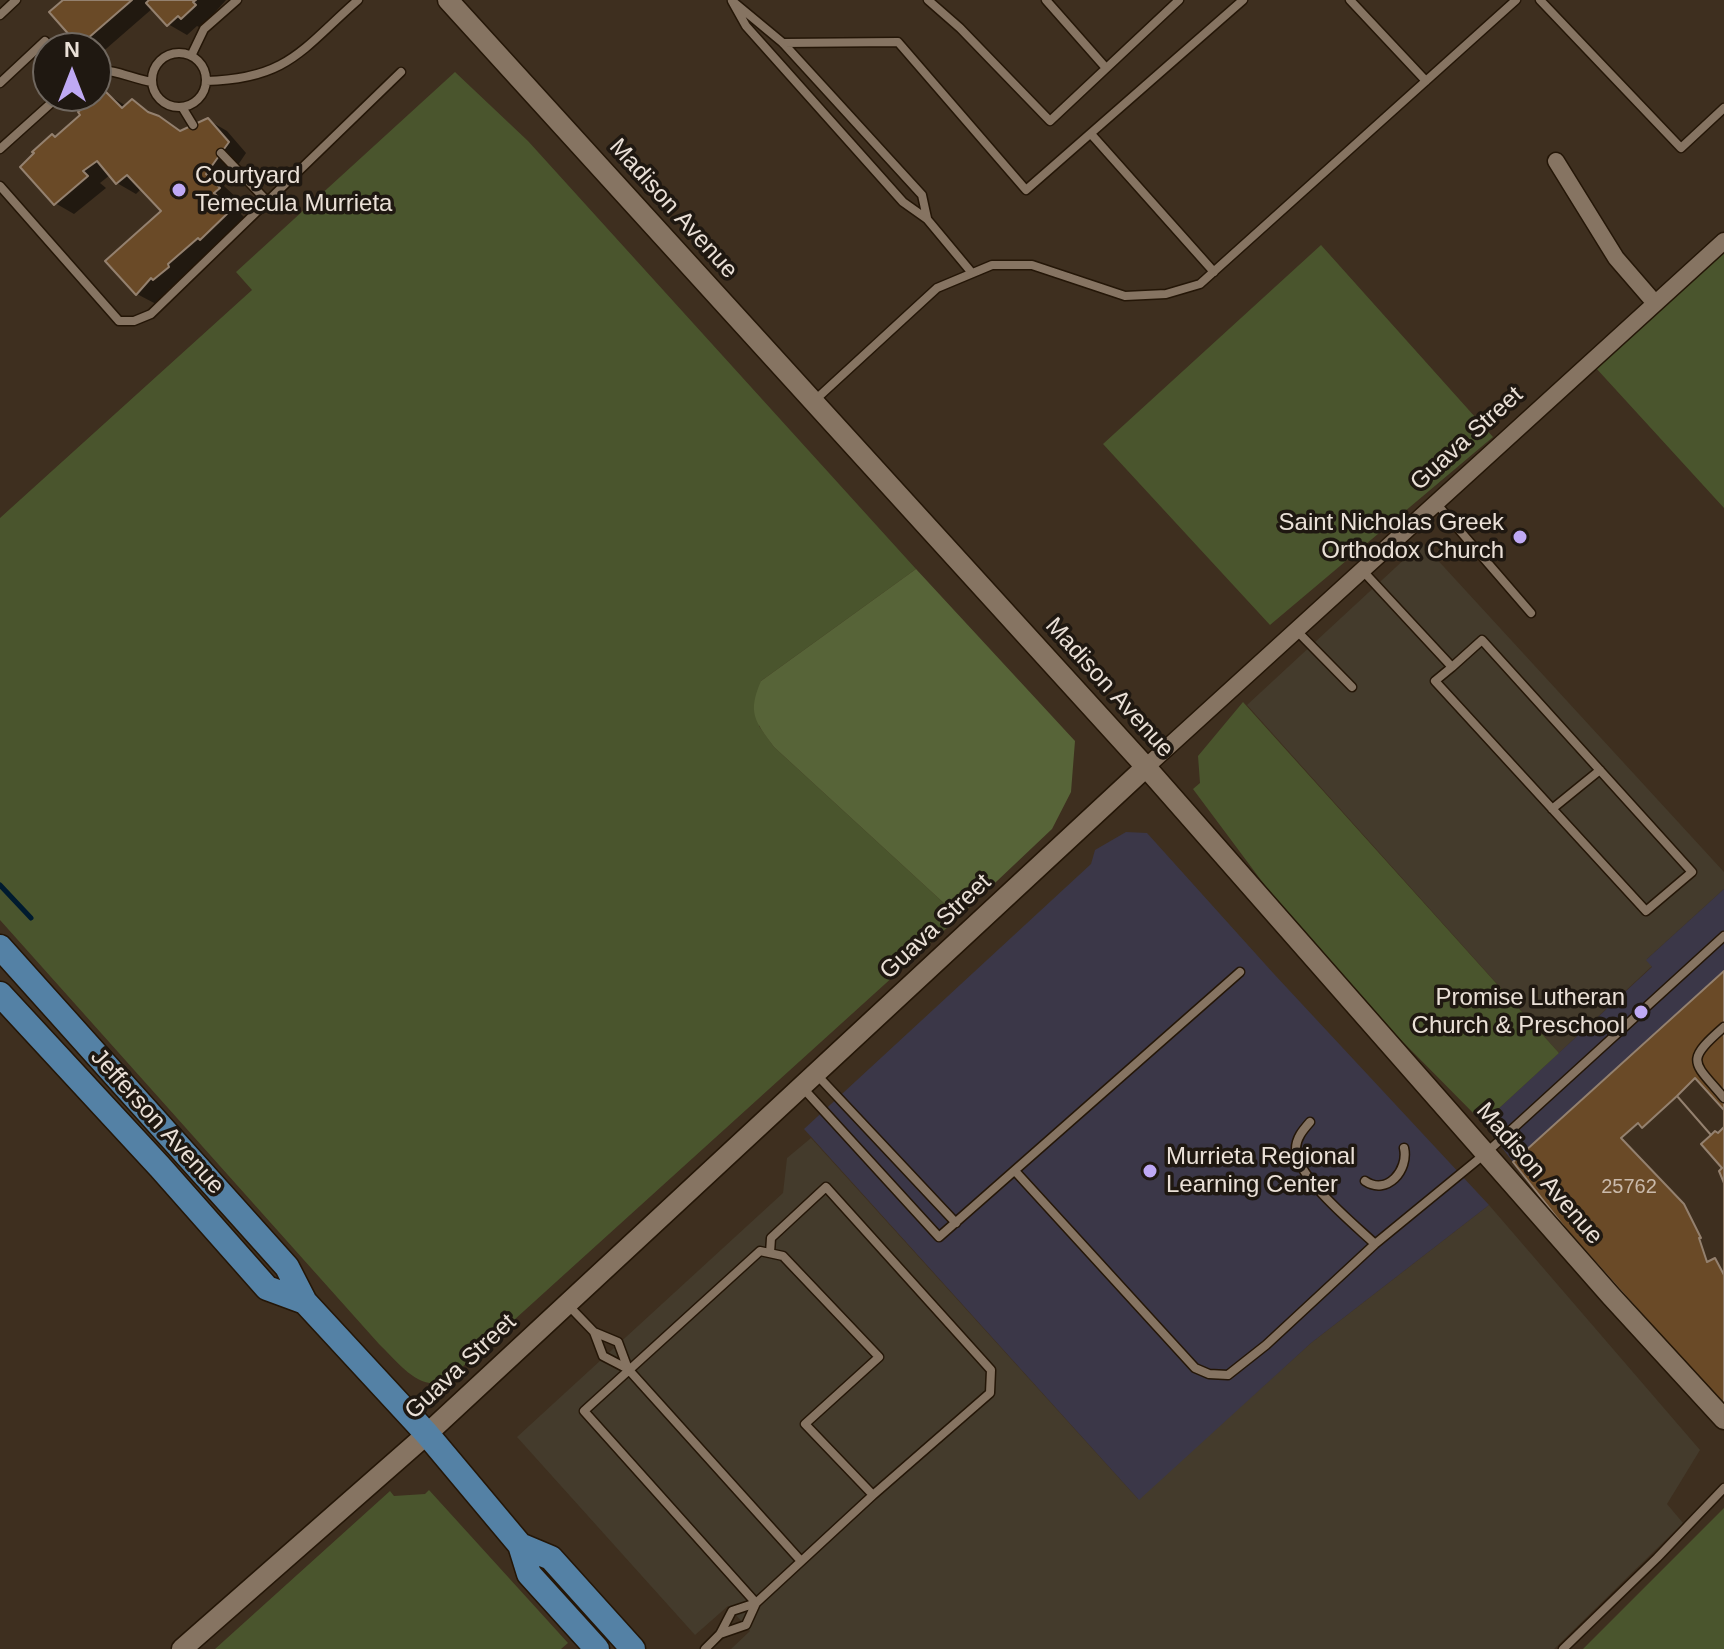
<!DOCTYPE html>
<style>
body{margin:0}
#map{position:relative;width:1724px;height:1649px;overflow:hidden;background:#3e2f1f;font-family:Arial,sans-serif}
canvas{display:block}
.north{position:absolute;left:32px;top:32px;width:80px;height:80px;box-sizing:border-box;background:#1f1811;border:2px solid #706860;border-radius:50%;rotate:0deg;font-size:22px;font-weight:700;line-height:32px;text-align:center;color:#eae0d7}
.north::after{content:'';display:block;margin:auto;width:28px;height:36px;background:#bfa9f4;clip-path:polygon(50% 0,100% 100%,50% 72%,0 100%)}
</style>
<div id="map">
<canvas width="1724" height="1649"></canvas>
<div class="north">N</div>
</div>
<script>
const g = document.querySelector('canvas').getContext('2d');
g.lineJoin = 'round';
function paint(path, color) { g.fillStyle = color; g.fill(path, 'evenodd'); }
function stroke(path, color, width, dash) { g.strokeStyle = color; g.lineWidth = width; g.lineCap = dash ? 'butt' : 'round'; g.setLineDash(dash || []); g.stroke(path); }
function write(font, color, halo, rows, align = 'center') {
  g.font = font + ' Arial,sans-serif'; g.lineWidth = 7; g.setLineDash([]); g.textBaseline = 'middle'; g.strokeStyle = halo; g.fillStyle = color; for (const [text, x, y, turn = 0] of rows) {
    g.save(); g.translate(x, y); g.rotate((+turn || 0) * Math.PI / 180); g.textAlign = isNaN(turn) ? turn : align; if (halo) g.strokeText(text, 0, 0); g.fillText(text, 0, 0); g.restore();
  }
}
const industrial = new Path2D(`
 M1422,543l302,329v17l-77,70 5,7 -93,87 -312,-348z
 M811,1138l327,361 173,-156 178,-138 211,245 -33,54 16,19 -129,126h-823l19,-18 -22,-25 -33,29 -178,-198 266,-244 4,-35z`);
const education = new Path2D(`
 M1126,832l21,1 127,141 215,231 -178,138 -172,157 -335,-371 287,-265 4,-14z
 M1724,889v82l-211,191 -30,-39 169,-156 -6,-7z`);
const green = new Path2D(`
 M455,72l73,69 388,428 -155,112 -2,45 15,21 185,170 -509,461c-28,18 -51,-15 -71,-34l-379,-424v-402l252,-228 -16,-18z
 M1321,245l172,192 -223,188 -167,-181z
 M1724,253v255l-129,-141z
 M1243,702l316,351 -76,70 -82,-83 -117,-129 -91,-122 7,-6 -2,-27z
 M429,1490l139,153 -7,6h-346l175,-158 4,5 31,-2z
 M1724,1508v141h-141z`);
const forest = new Path2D(`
 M916,569l159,172 -4,51 -19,37 -93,88 -185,-170c-19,-26 -27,-34 -13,-66z`);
const shadow = new Path2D(`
 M67,0h159l-25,28 -4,-2 -10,9 -19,-11 -15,-16 -54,47 -3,-2v-5h-9l-7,-4z
 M104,92l22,14 6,-5 50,31 26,-12 19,11 19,22 -22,33 14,13 -6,6 17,17 -64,53 2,3 -14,11 -3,-1 -14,16 -19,-10 -29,-32 56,-51 -22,-23 -6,6 -19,-11 -7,-8 -10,8 6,5 -32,26 -19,-11 2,-65z`);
const stream = new Path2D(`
 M0,885l31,33`);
const building = new Path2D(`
 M63,0h69l-53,46 -30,-34z
 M149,0h47l-3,2 3,3 -15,14 -3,-3 -11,10 -21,-23z
 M104,90l18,18 10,-9 16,13 11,4 21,15 28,-13 21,24 -23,32 14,14 -6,5 17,17 -31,30 -2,-2 -30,26 1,3 -16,13 -2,-2 -15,17 -31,-34 56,-50 -34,-36 -11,9 -19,-23 -14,10 5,5 -34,29 -34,-38 14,-14 -2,-1 20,-18 3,3 25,-22 -2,-3z
 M1724,971v436l-155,-174 -56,-71z
 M1695,1078l29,32v17l-6,6 -3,-2 -4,4 -34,-39z
 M1677,1096l34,39 -10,9 21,24 -3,3 5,12v92l-9,-17 -8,4 -8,-24h2l-17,-34 -63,-66 17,-15 4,5z`);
const service = new Path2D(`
 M928,0l32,28 90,93 129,-121
 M1046,0l60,68
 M1350,0l76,81
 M1540,0l141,148 43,-40
 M732,1l14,25 157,176 24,17 45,54
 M736,4l47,39 139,152 5,23
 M0,15l16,-15
 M783,43l115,-1 128,148 217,-190
 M152 80a27 27 0 1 1 54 0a27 27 0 1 1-54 0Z
 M191,56l13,-27 33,-29
 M96,70c19,-1 37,9 56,12
 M206,81c82,-2 96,-32 152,-81
 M0,83l45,-42 6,7
 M182,107l11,18
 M1091,134l123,138
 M0,149l59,-53
 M221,153l46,48
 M0,186l119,135h15l17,-7 250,-242
 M814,401l123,-113 55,-23h40l93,31 41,-2 34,-10 316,-284
 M1436,503l95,110
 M1362,570l90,97 30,-27 210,232 -46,39 -211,-230 17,-14
 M1296,630l56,57
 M1552,809l48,-39
 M1724,1027c-40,35 -31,34 0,71
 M817,1075l139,148
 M802,1087l137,150 301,-265
 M1310,1122c-7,8 -14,16 -14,27 0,28 58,75 79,95
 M1015,1171l180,197 14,6 19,1 38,-30 109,-101 111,-91 238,-217
 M1365,1181c22,15 44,-11 39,-33
 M760,1251l23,5 96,101 -74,67 68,71 -117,108 -172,-192z
 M770,1253l1,-15 55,-51 165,183 -1,23 -117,102
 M568,1305l26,27 9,24 25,13 173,192
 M594,1332l24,10 10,27
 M705,1649l15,-15 12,-23 24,-8 -10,22 -26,9
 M1563,1649l94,-91 67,-70`);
const minor = new Path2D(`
 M1556,161l60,97 38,44
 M1146,767l578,-526`);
const tertiary = new Path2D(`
 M448,0l698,767 465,529 113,123
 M182,1649l245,-215 719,-667`);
const primary = new Path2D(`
 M0,947l287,320 18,35 122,132 93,111 9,29 68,75
 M0,994l160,173 107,121 38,14
 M520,1545l31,13 82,91`);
const markers = [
 [179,190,8,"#bfa9f4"],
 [1520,537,8,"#bfa9f4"],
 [1641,1012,8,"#bfa9f4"],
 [1150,1171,8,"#bfa9f4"]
];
const numberNames = [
 ["25762",1629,1187]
];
const poiNames = [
 ["Courtyard",195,176],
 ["Temecula Murrieta",195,204],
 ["Saint Nicholas Greek",1504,523,"right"],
 ["Orthodox Church",1504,551,"right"],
 ["Promise Lutheran",1625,998,"right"],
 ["Church & Preschool",1625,1026,"right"],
 ["Murrieta Regional",1166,1157],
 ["Learning Center",1166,1185]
];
const streetNames = [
 ["Madison Avenue",673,209,48],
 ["Guava Street",1467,439,-42],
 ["Madison Avenue",1109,688,48],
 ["Guava Street",936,927,-43],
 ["Jefferson Avenue",157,1122,48],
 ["Madison Avenue",1539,1174,49],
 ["Guava Street",461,1367,-43]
];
paint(industrial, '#443b2c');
paint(education, '#3b3748');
paint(green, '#4a552d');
paint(forest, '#576438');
paint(shadow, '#0007');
stroke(stream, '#001b2f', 5);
paint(building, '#6a4a27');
stroke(building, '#94816f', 2);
stroke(service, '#241607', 11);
stroke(minor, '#241607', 19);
stroke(tertiary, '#241607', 23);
stroke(primary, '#241607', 27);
stroke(service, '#867462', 8);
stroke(minor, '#867462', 16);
stroke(tertiary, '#867462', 20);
stroke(primary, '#5481a5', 24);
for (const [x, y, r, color] of markers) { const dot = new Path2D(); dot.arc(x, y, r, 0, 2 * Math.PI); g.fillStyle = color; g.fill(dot); stroke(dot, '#1f1811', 3); }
write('20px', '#cabaab', null, numberNames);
write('24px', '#eae0d7', '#1f1811', poiNames, 'left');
write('24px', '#eae0d7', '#1f1811', streetNames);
</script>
